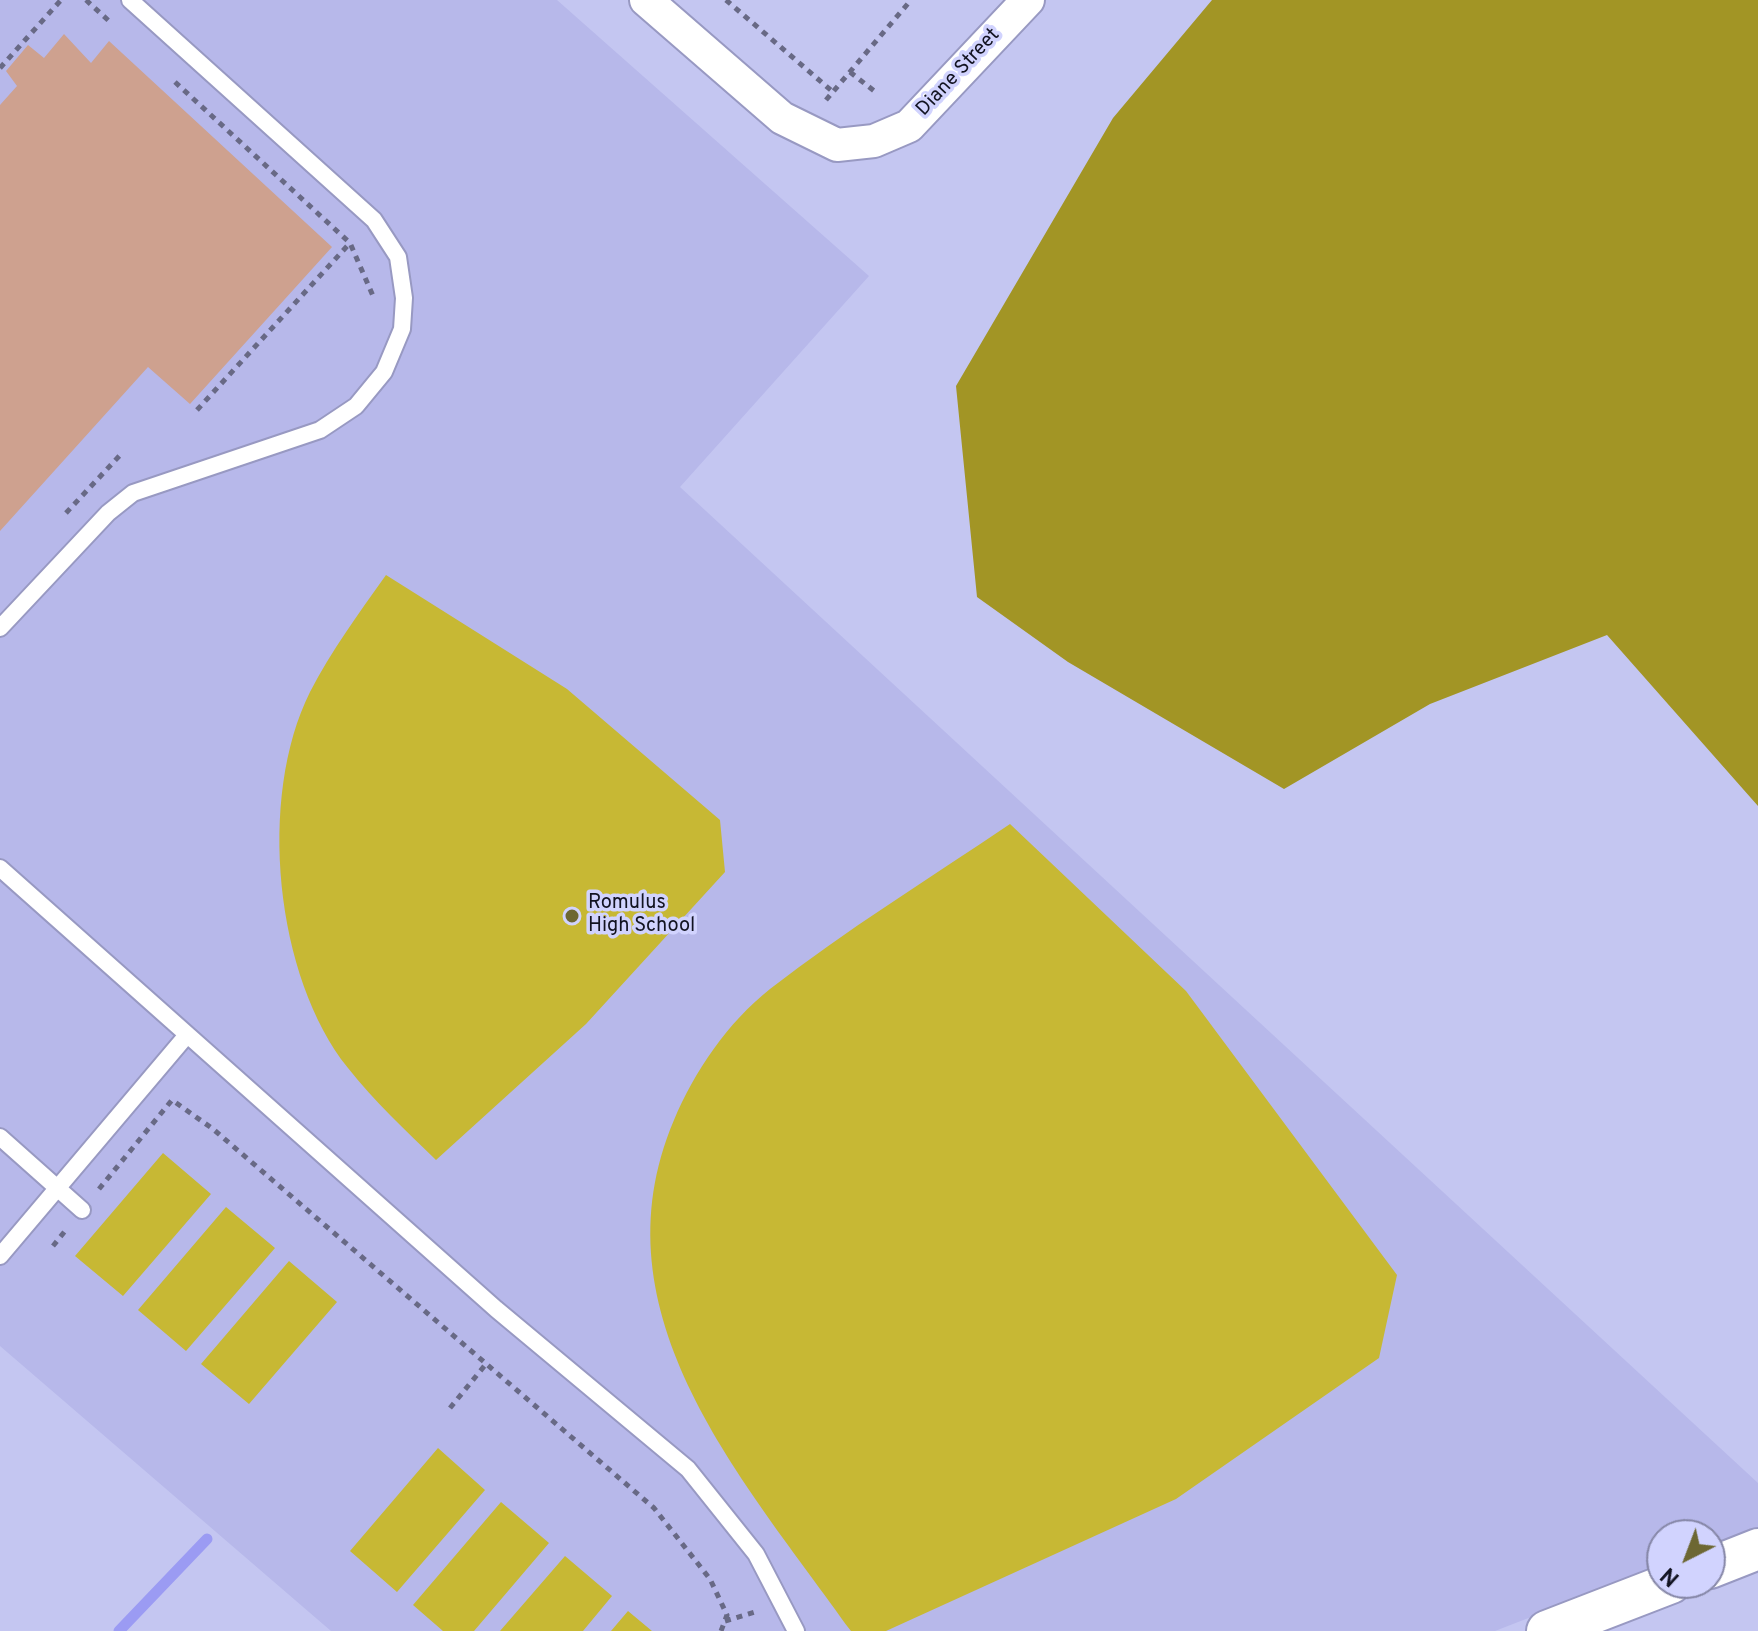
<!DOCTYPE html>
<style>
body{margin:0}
#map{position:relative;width:1758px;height:1631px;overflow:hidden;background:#c4c6f1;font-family:Overpass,sans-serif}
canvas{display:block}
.north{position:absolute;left:1646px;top:1519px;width:80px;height:80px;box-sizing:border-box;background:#d1d3fe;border:2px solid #8586a6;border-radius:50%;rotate:222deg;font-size:22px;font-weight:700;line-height:32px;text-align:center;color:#121321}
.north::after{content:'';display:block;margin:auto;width:28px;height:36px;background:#6d6733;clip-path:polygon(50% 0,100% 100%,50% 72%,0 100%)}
</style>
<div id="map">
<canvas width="1758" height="1631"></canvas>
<div class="north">N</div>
</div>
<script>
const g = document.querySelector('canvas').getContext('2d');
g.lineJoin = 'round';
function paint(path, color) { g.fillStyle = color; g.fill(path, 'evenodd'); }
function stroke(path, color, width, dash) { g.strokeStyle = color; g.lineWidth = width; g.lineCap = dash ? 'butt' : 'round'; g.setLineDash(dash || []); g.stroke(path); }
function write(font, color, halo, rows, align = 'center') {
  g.font = font + ' Overpass,sans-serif'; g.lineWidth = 7; g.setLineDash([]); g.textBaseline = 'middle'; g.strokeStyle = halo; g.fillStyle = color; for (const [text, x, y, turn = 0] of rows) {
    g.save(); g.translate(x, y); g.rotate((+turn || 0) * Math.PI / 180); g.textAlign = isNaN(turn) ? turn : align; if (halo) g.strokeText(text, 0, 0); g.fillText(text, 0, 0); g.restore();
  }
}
const built = new Path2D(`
 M0,0h557l312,276 -189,211 1078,996v45l-48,19v-12h-48v31l-167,65h-1164l-331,-285z`);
const green = new Path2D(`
 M386,575l181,114 153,131 5,52 -139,152 -150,136c-30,-29 -62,-59 -88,-92 -73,-91 -91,-270 -38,-376 21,-41 49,-79 76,-117z
 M1010,824l176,167 211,284 -18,83 -203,141 -290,132h-35c-106,-150 -260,-316 -177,-511 20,-48 54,-98 96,-131 76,-59 160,-111 240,-165z
 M163,1153l48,41 -88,102 -48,-40z
 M226,1207l49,41 -89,103 -48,-41z
 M289,1261l48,41 -88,102 -48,-40z
 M438,1448l47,42 -88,102 -47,-41z
 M501,1502l48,41 -75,88h-31l-30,-26z
 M565,1556l47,40 -29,35h-83z
 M628,1611l24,20h-41z`);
const forest = new Path2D(`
 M1212,0h546v806l-151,-171 -177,69 -146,85 -216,-127 -91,-65 -21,-211 157,-268z`);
const stream = new Path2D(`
 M119,1631l88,-92`);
const building = new Path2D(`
 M64,34l27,29 18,-22 223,206 -142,157 -42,-37 -148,164v-426l17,-19 -11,-15 22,-26 16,13z`);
const path = new Path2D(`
 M86,0l23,21
 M726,0l107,92
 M0,68l61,-68
 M850,72l28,22
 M175,82l175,161 23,53
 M826,100l85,-100
 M197,410l153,-167
 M66,513l57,-61
 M99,1189l73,-89 41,29 441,379 56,71 17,36 -6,16
 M53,1246l12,-15
 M450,1408l36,-44
 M725,1621l33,-10`);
const service = new Path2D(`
 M0,628l108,-115 25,-20 187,-63 36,-24 28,-34 18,-43 2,-31 -6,-41 -24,-37 -244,-220
 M0,868l496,441 192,160 68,85 40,77
 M0,1137l82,73
 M0,1256l187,-221`);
const minor = new Path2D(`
 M646,0l136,118 55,27 37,-4 35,-15 119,-126`);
const tertiary = new Path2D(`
 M1710,1568l48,-19
 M1547,1631l124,-48`);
const markers = [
 [572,916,8,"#6d6733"]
];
const streetNames = [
 ["Diane Street",959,73,-47]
];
const poiNames = [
 ["Romulus",588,904],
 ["High School",588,927]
];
paint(built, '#b7b8ea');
paint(green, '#c7b834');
paint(forest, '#a29525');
stroke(stream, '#9b9bf3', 11);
paint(building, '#cea18f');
stroke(service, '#9899c2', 20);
stroke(minor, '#9899c2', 36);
stroke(tertiary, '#9899c2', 44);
stroke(path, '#686985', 5, [6, 6]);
stroke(service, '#fff', 16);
stroke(minor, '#fff', 32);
stroke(tertiary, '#fff', 40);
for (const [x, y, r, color] of markers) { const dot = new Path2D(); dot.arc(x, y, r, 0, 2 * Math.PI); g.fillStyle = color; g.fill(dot); stroke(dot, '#d1d3fe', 3); }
write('20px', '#121321', '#d1d3fe', streetNames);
write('20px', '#121321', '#d1d3fe', poiNames, 'left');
</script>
